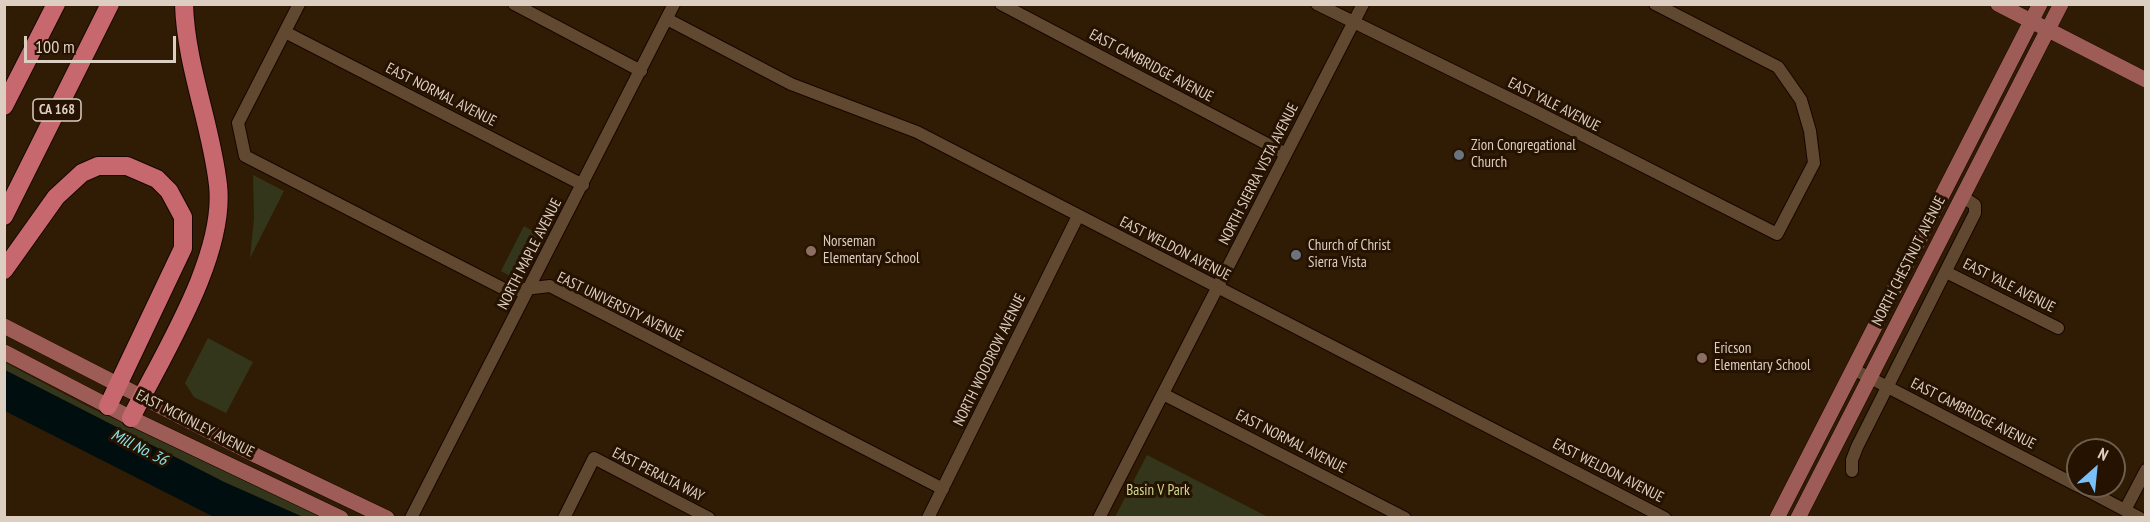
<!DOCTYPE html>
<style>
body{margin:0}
#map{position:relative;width:2150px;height:522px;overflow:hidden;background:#301c04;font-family:"PT Sans Narrow",sans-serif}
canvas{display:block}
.frame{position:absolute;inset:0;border:6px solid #dccec1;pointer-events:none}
.north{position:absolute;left:2066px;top:438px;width:60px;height:60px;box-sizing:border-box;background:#261200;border:2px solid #6f5d4d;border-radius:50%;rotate:27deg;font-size:16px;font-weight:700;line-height:24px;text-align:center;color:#dccec1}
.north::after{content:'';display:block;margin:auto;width:21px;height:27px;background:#79bff8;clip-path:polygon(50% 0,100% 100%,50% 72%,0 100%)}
.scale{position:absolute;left:24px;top:36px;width:152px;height:27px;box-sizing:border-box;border:3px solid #dccec1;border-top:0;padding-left:8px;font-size:18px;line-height:21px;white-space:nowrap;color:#dccec1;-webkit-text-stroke:4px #261200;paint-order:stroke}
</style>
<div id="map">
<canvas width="2150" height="522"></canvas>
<div class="frame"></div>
<div class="north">N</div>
<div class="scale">100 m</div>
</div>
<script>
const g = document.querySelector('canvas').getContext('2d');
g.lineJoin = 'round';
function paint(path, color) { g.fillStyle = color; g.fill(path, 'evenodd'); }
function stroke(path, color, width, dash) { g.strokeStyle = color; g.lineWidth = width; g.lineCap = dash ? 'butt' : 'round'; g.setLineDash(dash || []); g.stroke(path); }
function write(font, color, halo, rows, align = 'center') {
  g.font = font + ' "PT Sans Narrow",sans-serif'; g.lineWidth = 6; g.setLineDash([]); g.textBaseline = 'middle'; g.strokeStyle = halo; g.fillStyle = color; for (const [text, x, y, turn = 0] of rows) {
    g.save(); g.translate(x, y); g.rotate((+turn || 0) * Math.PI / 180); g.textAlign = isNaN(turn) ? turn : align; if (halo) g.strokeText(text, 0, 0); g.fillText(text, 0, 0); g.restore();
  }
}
const green = new Path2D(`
 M253,175l31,16 -34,67 4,-40z
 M524,226l16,9 -23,45 -16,-9z
 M208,338l45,24 -27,51 -32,-16 -9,-14z
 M4,362l87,46 230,109h-18l-79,-35 -219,-112z
 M1147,455l121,62h-153z`);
const water = new Path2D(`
 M5,370l219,112 79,35h-89l-209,-106z`);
const minor = new Path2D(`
 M299,4l-61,119 7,33 263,135 42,-5 393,203
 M514,4l127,67
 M1001,4l285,150
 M1317,4l216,106 244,124 37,-71 -4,-32 -9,-31 -23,-33 -123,-63
 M667,19l124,65 126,48 748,386
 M285,32l298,153
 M1946,272l112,56
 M1853,369l225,117
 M1163,394l242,124
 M1852,471v-11l5,-13 118,-234v-8l-12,-8
 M2079,486l61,32
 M2125,510l21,-40
 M411,518l263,-514
 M564,518l30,-60 115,60
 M928,518l150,-302
 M1099,518l264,-514`);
const major = new Path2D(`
 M1998,4l148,76
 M4,326l253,130 130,62
 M4,352l127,66 210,100
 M1777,518l263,-514
 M1798,518l263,-514`);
const highway = new Path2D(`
 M4,106l52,-102
 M4,216l106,-212
 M4,270l52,-73 26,-24 16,-7h29l30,13 12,12 14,26v31l-75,158
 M131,418c32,-64 95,-162 87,-233 -7,-62 -32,-118 -34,-181`);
const markers = [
 [1459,155,6,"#6b7280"],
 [811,251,6,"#8d6e63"],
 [1296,255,6,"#6b7280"],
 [1702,358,6,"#8d6e63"]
];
const shields = [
 [57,110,48]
];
const shieldNames = [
 ["CA 168",57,110]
];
const streetNames = [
 ["EAST CAMBRIDGE AVENUE",1151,66,28],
 ["EAST NORMAL AVENUE",441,95,27],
 ["EAST YALE AVENUE",1554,105,27],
 ["NORTH SIERRA VISTA AVENUE",1259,174,-63],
 ["EAST WELDON AVENUE",1175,249,27],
 ["NORTH MAPLE AVENUE",530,254,-63],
 ["NORTH CHESTNUT AVENUE",1909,261,-63],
 ["EAST YALE AVENUE",2009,286,27],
 ["EAST UNIVERSITY AVENUE",620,307,26],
 ["NORTH WOODROW AVENUE",990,360,-64],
 ["EAST CAMBRIDGE AVENUE",1973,414,27],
 ["EAST MCKINLEY AVENUE",195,424,27],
 ["EAST NORMAL AVENUE",1291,442,27],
 ["EAST WELDON AVENUE",1608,471,27],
 ["EAST PERALTA WAY",658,475,27]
];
const poiNames = [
 ["Zion Congregational",1471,146],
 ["Church",1471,163],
 ["Norseman",823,242],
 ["Elementary School",823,259],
 ["Church of Christ",1308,246],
 ["Sierra Vista",1308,263],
 ["Ericson",1714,349],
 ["Elementary School",1714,366]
];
const parkNames = [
 ["Basin V Park",1158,491]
];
const waterNames = [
 ["Mill No. 36",139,448,27]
];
paint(green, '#33361b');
paint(water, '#000e0f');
stroke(minor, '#170500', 14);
stroke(major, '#170500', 16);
stroke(highway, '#170500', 20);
stroke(minor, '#604930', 12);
stroke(major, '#9e5c56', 15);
stroke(highway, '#c7686f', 18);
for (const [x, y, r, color] of markers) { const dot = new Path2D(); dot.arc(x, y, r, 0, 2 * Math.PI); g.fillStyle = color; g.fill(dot); stroke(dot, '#261200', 2); }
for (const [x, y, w] of shields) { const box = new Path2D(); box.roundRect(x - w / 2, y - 11, w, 22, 4.5); g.fillStyle = '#261200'; g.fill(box); stroke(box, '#dccec1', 1.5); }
write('bold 14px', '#dccec1', null, shieldNames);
write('15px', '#dccec1', '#261200', streetNames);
write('15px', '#dccec1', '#261200', poiNames, 'left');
write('15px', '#d2da94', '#261200', parkNames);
write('italic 16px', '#88e7ec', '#261200', waterNames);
</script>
